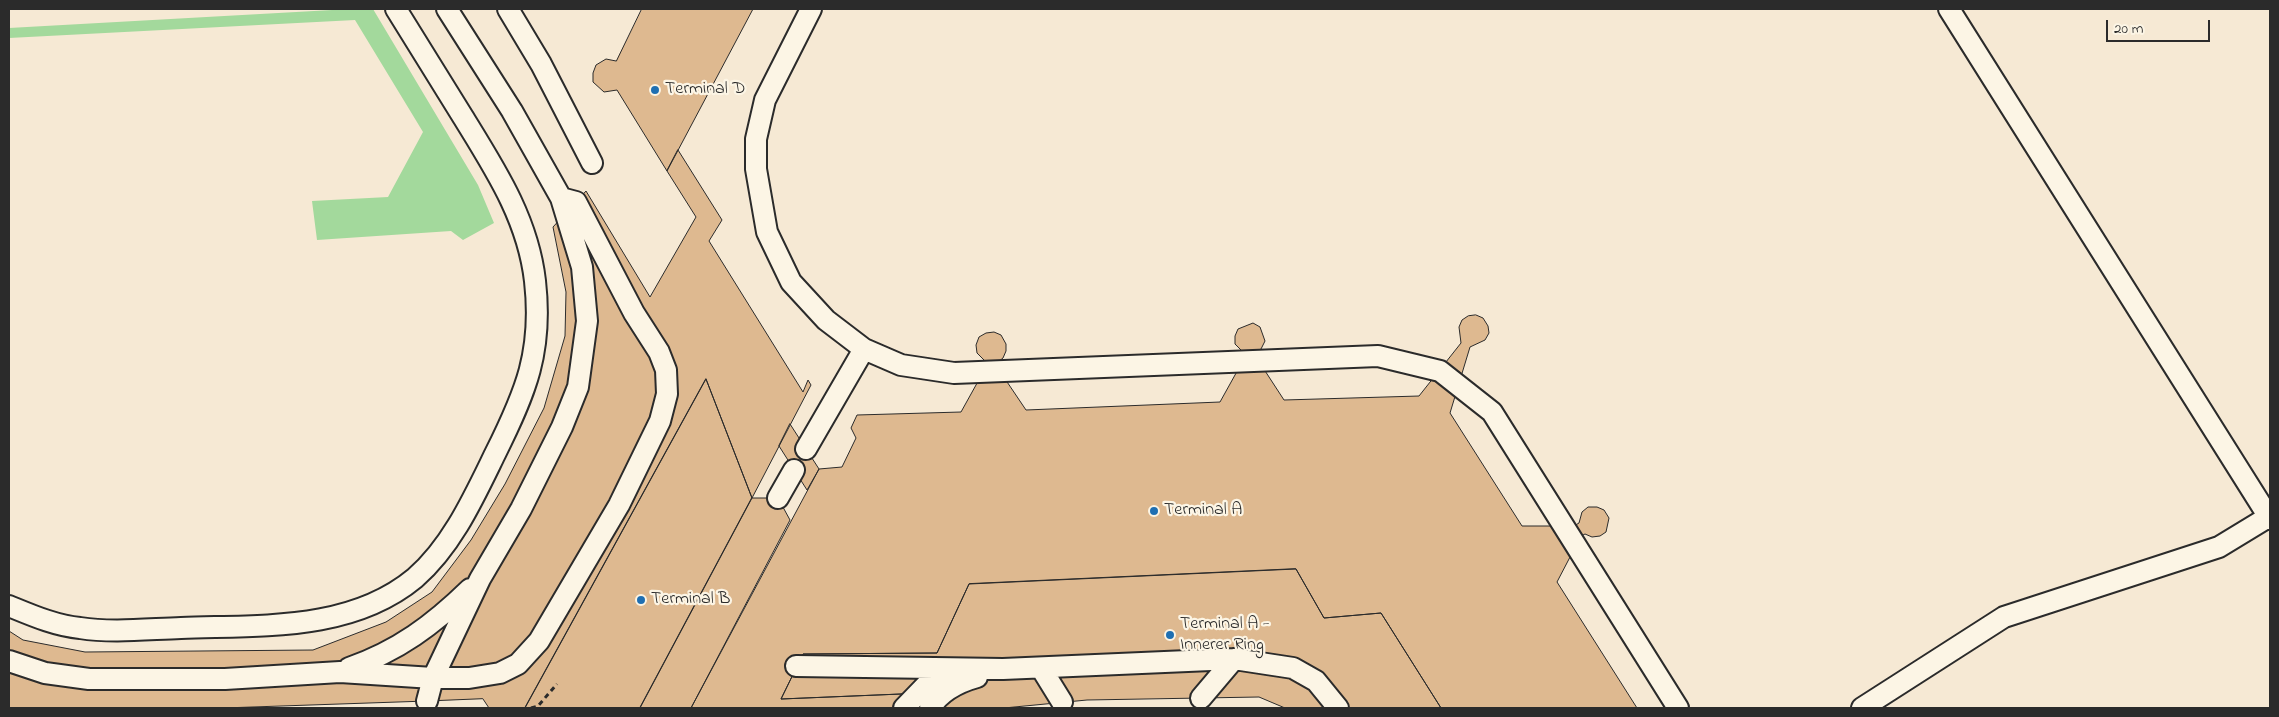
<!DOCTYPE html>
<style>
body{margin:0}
#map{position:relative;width:2279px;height:717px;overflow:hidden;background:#f6e9d4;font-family:"Indie Flower",sans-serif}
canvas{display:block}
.frame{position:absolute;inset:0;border:10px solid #2b2b2b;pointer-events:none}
.scale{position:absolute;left:2106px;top:20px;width:104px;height:22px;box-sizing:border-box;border:2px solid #2b2b2b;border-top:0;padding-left:6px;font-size:15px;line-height:18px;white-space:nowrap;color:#2b2b2b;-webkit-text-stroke:4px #fcf5e5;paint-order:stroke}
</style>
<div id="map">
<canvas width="2279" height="717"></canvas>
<div class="frame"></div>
<div class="scale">20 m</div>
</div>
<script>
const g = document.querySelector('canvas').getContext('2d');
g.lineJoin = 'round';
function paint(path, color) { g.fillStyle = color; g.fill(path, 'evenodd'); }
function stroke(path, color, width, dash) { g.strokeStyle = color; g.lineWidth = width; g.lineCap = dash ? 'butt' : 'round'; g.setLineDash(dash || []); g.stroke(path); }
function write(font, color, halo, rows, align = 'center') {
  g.font = font + ' "Indie Flower",sans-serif'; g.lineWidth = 4.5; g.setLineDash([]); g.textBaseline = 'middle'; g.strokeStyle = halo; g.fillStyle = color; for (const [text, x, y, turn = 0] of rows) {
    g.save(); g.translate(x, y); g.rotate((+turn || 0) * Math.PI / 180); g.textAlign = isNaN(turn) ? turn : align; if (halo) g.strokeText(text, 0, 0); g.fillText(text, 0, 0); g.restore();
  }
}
const green = new Path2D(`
 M350,9h23l105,176 16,38 -31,17 -12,-9 -134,9 -5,-39 76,-4 35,-65 -68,-112 -346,18v-10z`);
const building = new Path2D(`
 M642,9h111l-86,162 -50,-81 -13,2 -11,-10v-9l3,-8 10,-6 10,2z
 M678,150l44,70 -13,21 94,151 5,-12 3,5 -59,113 -46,-119 -181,329h-516v-77l14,9 62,12 228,-2 73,-28 46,-30 39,-52 34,-56 39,-76 21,-72 1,-44 -13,-65 33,-36 64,106 46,-80 -29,-46z
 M1476,315l7,3 5,8 1,7 -4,7 -15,7 -20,66 72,113h52l5,-3 3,-11 6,-5h9l7,3 5,8 -3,14 -6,4 -8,1 -7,-3 -4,2 -24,46 80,126h-196l-60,-95 -57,5 -28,-49 -327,15 -32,69 -134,1 -22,45 144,-6 -9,15h-225l128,-239 23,-2 14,-29 -5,-10 6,-13 104,-3 25,-45v-5l-9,-9 -1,-8 3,-8 7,-4 8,-1 7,3 5,9v7l-3,7 -5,4 -1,5 29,43 194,-8 25,-45 -1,-4 -9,-9v-8l3,-7 15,-6 7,4 5,14 -4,8 -5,4v4l28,43 135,-4 42,-53 -2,-16 3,-7 6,-4z
 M706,379l46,119 -112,210h-115z
 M790,424l29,45 -12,21 -28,-44z
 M752,498h26l12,22 -99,188h-51z
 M1296,569l28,49 57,-5 60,95h-156l-26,-11 -172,3 -83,8h-88l9,-15 -144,6 22,-45 134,-1 32,-69z
 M483,699l6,9h-266l204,-7z`);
const path = new Path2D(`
 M531,708l7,-2 19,-22`);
const lane = new Path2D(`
 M508,9l33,55 51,99
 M811,9l-46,91 -9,39v30l11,63 24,50 35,38 38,29 37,16 53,8 424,-17 62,15 52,41 186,296
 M1949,9l321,510
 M806,449l58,-100
 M778,498l16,-28
 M9,606c22,9 47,20 71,22 32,5 68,1 101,0 78,-3 169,4 234,-50 37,-32 59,-81 80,-124 31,-62 48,-103 40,-173 -7,-62 -40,-112 -72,-164 -22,-36 -45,-72 -67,-108
 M9,661l36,12 44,6h136l115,-7 93,6h36l31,-5 18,-9 21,-23 80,-136 41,-84 7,-27 -1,-24 -7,-18 -25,-39 -58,-111 -15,-4
 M796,666l207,3 231,-10 59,9 23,13 22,27
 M349,668c49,-17 84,-43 121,-79
 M1041,668l21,34
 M1201,698l33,-39
 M427,701l6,-23 47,-99 41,-70 41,-82 16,-40 9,-66 -5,-54 -21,-69 -49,-87 -65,-102
 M904,708l32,-33 17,-2
 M930,708c10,-16 29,-26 47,-31
 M1862,708l142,-91 215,-70 51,-31`);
const markers = [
 [655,90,5,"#1f6fb2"],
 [1154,511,5,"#1f6fb2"],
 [641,600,5,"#1f6fb2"],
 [1170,635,5,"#1f6fb2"]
];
const poiNames = [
 ["Terminal D",665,90],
 ["Terminal A",1164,511],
 ["Terminal B",651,600],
 ["Terminal A -",1180,625],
 ["Innerer Ring",1180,646]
];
paint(green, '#a3d99c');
paint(building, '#deb990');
stroke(building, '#2b2b2b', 1);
stroke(lane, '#2b2b2b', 24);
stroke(path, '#2b2b2b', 3, [5, 4]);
stroke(lane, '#fcf5e5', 20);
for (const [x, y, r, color] of markers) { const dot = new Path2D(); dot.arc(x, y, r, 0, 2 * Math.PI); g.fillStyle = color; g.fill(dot); stroke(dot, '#fcf5e5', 2); }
write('18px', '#2b2b2b', '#fcf5e5', poiNames, 'left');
</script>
